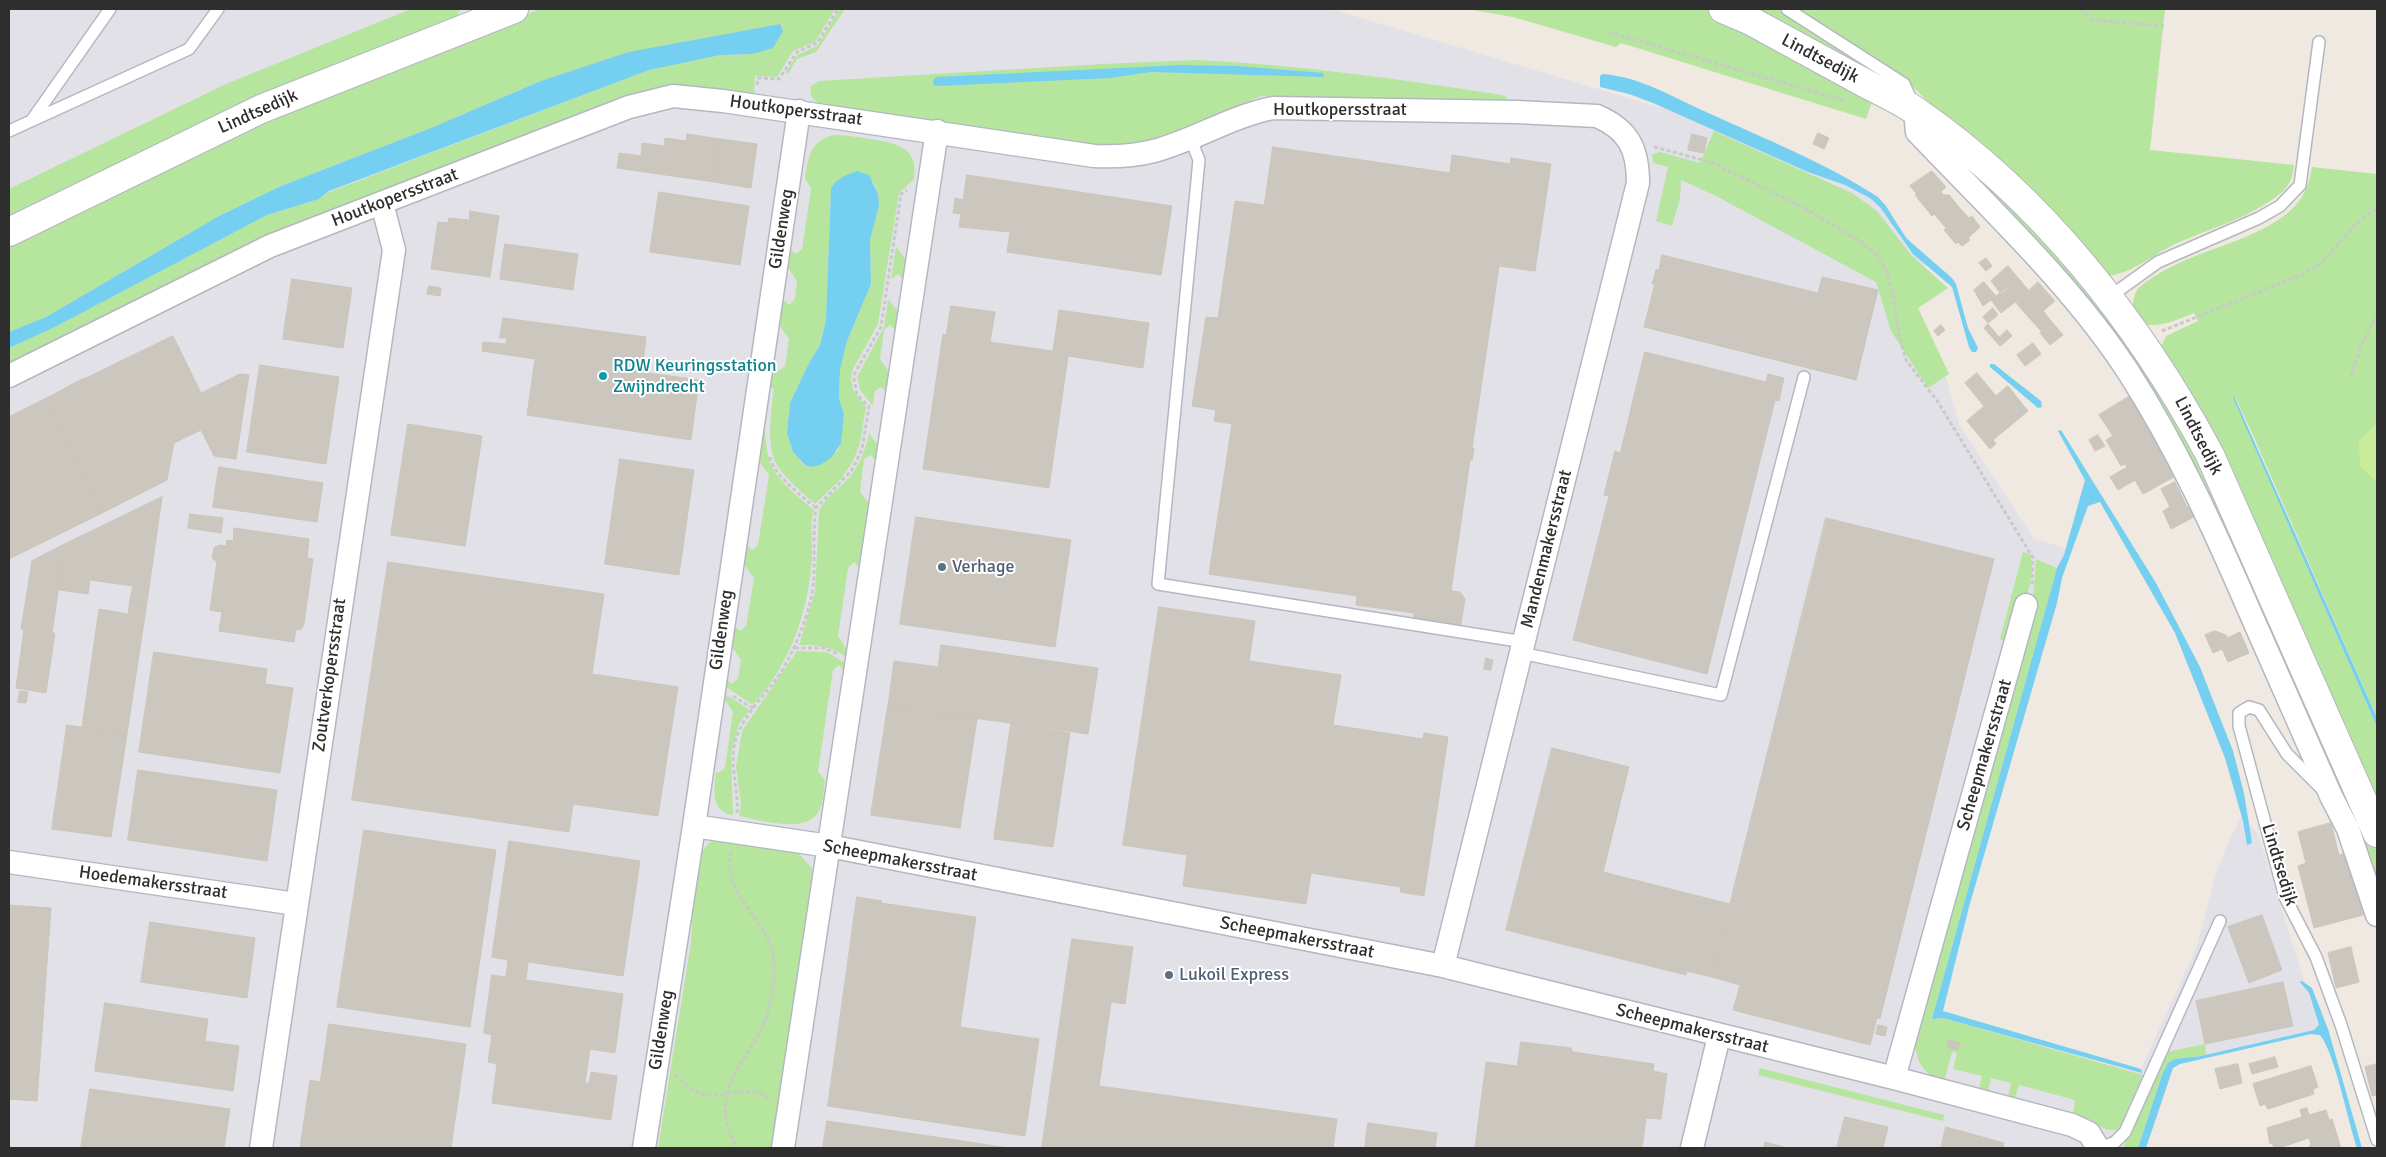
<!DOCTYPE html>
<style>
body{margin:0}
#map{position:relative;width:2386px;height:1157px;overflow:hidden;background:#efe9e1;font-family:Signika,sans-serif}
canvas{display:block}
.frame{position:absolute;inset:0;border:10px solid #2e2e2e;pointer-events:none}
</style>
<div id="map">
<canvas width="2386" height="1157"></canvas>
<div class="frame"></div>
</div>
<script>
const g = document.querySelector('canvas').getContext('2d');
g.lineJoin = 'round';
function paint(path, color) { g.fillStyle = color; g.fill(path, 'evenodd'); }
function stroke(path, color, width, dash) { g.strokeStyle = color; g.lineWidth = width; g.lineCap = dash ? 'butt' : 'round'; g.setLineDash(dash || []); g.stroke(path); }
function write(font, color, halo, rows, align = 'center') {
  g.font = font + ' Signika,sans-serif'; g.lineWidth = 4; g.setLineDash([]); g.textBaseline = 'middle'; g.strokeStyle = halo; g.fillStyle = color; for (const [text, x, y, turn = 0] of rows) {
    g.save(); g.translate(x, y); g.rotate((+turn || 0) * Math.PI / 180); g.textAlign = isNaN(turn) ? turn : align; if (halo) g.strokeText(text, 0, 0); g.fillText(text, 0, 0); g.restore();
  }
}
const industrial = new Path2D(`
 M9,9h1322l384,115 151,69 21,18 39,50 -9,50 27,60 15,53 75,115 34,10 -132,461 205,59 56,-123 17,-66 13,-35 15,-30 16,19 62,197 -149,34 -28,83h-2134z`);
const green = new Path2D(`
 M411,9h49l-3,8 -448,207v-35l217,-105z
 M540,9h295l-20,33 -22,9 -16,26 -22,-1 -1,18c-44,-6 -85,-12 -128,3l-367,142 -250,124v-15l46,-21 212,-112 52,-16 10,-7 320,-122 72,-15 31,-1 28,-30 -239,57 -110,47 -150,58 -62,30 -173,101 -37,15v-87l250,-123z
 M840,9h5l-29,43 -19,7 -9,15 -2,-2 11,-17 20,-9z
 M1467,9h239l60,30 127,71 -22,-6 -5,15 -245,-76 -5,4 -103,-30z
 M1739,9h41l114,74z
 M1797,9h368l-15,141 144,15c-1,11 -4,20 -12,27 -31,26 -71,36 -107,52 -23,11 -43,30 -69,32l-203,-199z
 M1197,60c102,5 203,19 304,35l5,1 1,4 -246,-4 -91,38 -40,11 -22,1 -288,-42c-7,-4 -11,-9 -9,-18l8,-5 283,-17z
 M1714,131l138,62 25,18 34,44 37,33 -30,20 31,66 -21,14 -37,-57 -15,-49 -160,-86 -35,-16 -1,19 -8,27 -16,-5 12,-54 -15,-4 -1,-9 8,-2 40,11z
 M834,135c12,0 23,2 35,4 26,4 50,7 45,40l-15,14 -21,131 -25,45 -2,9 2,12 13,17 -6,36 -7,18 -12,18 -26,25c-13,-12 -29,-24 -38,-39 -11,-18 -6,-56 -3,-76l-7,-2 4,-22 8,6 6,-5 4,-27 -11,-16 5,-24 6,6 6,-6 2,-18 -11,-16 2,-17 8,6 6,-5 9,-60 -6,-11c3,-21 6,-38 29,-43zM873,181l5,13 1,12 -9,34 1,44 -24,57 -7,29 -1,29 5,15 -6,37 -28,16 -6,-2 -11,-13 -6,-19 3,-30 19,-40 11,-18 6,-25 5,-131z
 M1945,141l89,81 147,193 113,247 83,190v33l-166,-384 -229,-314z
 M2312,167l65,7v544l-125,-285 -17,-36h-2l144,330v90l-217,-468 6,-13 32,-15 -4,-8c-17,7 -34,15 -53,11l-9,-11c1,-6 1,-14 3,-19 4,-9 13,-13 20,-18 42,-28 107,-35 140,-70 10,-11 15,-25 17,-39z
 M896,246l12,17 -4,17 -6,-6 -7,5z
 M888,299l12,15 -4,17 -6,-6 -6,5 -4,29 11,16 -3,19 -7,-7 -6,4 -2,15 -13,-16 -3,-13 27,-50z
 M764,407c2,60 3,64 50,103 -5,14 -1,33 -2,49 -4,54 -22,105 -59,146l-30,-20 3,-7 5,6 7,-5 3,-19 -11,-16 5,-18 5,5 6,-5 8,-48 -11,-15 3,-19 6,6 6,-5 11,-70 -11,-15z
 M869,433l11,16 -4,13 -5,-7 -7,4 -4,33 12,15 -12,61 -6,-6 -6,6 -10,68 11,17v6c-17,-13 -29,-14 -50,-14l16,-53 4,-81c5,-12 17,-20 26,-29 14,-14 20,-31 24,-49z
 M2023,552l7,2c8,31 -12,60 -25,87l-5,-2z
 M2036,559l21,9 -125,451 11,-1 200,57 -24,54c-14,4 -18,-3 -30,-10 -5,-2 -11,-3 -16,-5l2,-14 -56,-15 -4,13 -7,-1 3,-14 -20,-5 -3,13 -9,-2 3,-13 -29,-7 4,-16 -5,-1 -8,30c-19,-7 -28,-19 -29,-40l118,-442z
 M797,651l30,1 21,13 -4,6 -5,-6 -6,5 -15,101 7,10c-2,9 -1,22 -6,30 -13,24 -58,9 -80,5l2,-11 -5,-38 6,-36z
 M722,692l28,18 -11,14 -8,29 2,62c-23,-3 -19,-26 -17,-43l3,1 6,-5 8,-56 -11,-17z
 M720,837l75,13 17,18 1,21 -36,259h-119l33,-206 4,-82 14,-17z
 M2205,1044l1,11 -31,4 -13,16 -24,73h-15l44,-96z
 M1760,1068l184,47 -1,6 -185,-46z`);
const pitch = new Path2D(`
 M2377,422v60l-17,-16 -1,-25z`);
const water = new Path2D(`
 M780,24l3,7 -10,17 -21,6 -31,1 -72,15 -320,121 -10,8 -52,16 -212,112 -46,21v-16l37,-15 173,-101 62,-30 150,-58 110,-47 88,-29z
 M1181,65l57,1 85,7 1,4 -173,-5 -41,6 -172,8 -4,-1 -1,-4 3,-4z
 M1603,74c37,3 70,23 103,38 57,26 120,51 172,85l8,9 20,32 46,40 4,6 12,44 10,20 -2,4h-4l-3,-5 -17,-60 -39,-33 -33,-47 -10,-9 -25,-13 -37,-13 -155,-69 -24,-9 -29,-7v-11z
 M857,171l12,4 9,19 1,12 -9,34 1,44 -24,57 -7,29 -1,29 5,15 -3,29 -9,14 -12,8 -10,2 -5,-2 -12,-13 -6,-19 3,-30 19,-40 11,-18 6,-25 5,-131c5,-11 16,-14 26,-18z
 M1990,364h4l47,37 1,6 -4,1 -48,-41z
 M2234,396l143,322v9l-144,-329z
 M2061,430l95,153 44,84 33,84 11,42 8,50 -5,2 -4,-24 -18,-63 -50,-125 -75,-131 -12,4 -26,72 -5,25 -88,304 -26,104 198,58 1,4 -199,-55 -11,1 125,-451 7,-13 21,-75 -27,-49z
 M2302,981l10,7 16,41 34,119h-5c-9,-26 -22,-95 -37,-113l-9,-1 -131,30 -7,4 -27,80h-8l24,-73 6,-12 7,-4 26,-3 113,-26 5,-5 -10,-32 -9,-11z`);
const building = new Path2D(`
 M1818,133l11,5 -5,11 -11,-5z
 M687,134l33,5 -6,43 -97,-14 2,-15 22,3 1,-13 22,3 1,-8 21,3z
 M1692,134l15,4 -3,15 -16,-3z
 M720,139l37,5 -6,44 -37,-6z
 M1273,147l177,26 2,-18 58,9 1,-6 40,6 -16,107 -36,-5 -27,182h2l-2,12h-2l-19,131 9,1 5,7 -5,30 -47,-8 1,-8 -58,-8 1,-9 -148,-22 23,-150 -18,-3 2,-11 -24,-4 14,-89 12,1 17,-117 29,4z
 M1932,171l14,16 -5,5 3,3h5l9,11 -18,15 -6,-7 -2,2 -17,-21 2,-1 -7,-8z
 M967,175l205,31 -11,69 -154,-23 3,-20 -51,-5 2,-13 -8,-1 2,-15 8,2z
 M659,192l90,14 -9,59 -90,-13z
 M1958,206l11,12 3,-2 8,11 -12,11 2,2 -8,6 -4,-4 -2,2 -12,-14 2,-2 -6,-7z
 M470,211l29,5 -9,61 -59,-8 7,-47 10,1 1,-5 20,2z
 M505,244l73,10 -5,36 -73,-11z
 M1662,255l156,38 4,-16 56,13 -22,90 -212,-53 11,-43h-3l4,-14 3,-1z
 M1986,258l6,8 -6,5 -7,-8z
 M2008,266l11,13 -18,15 -10,-13z
 M292,279l60,9 -9,60 -60,-9z
 M2019,279l10,12 -28,22 -10,-13z
 M1984,282l12,14 -13,10 -9,-16z
 M2038,282l17,19 -12,10 9,11 -11,9 -25,-28z
 M429,286l12,2 -1,8 -13,-2z
 M951,306l44,6 -5,30 63,9 6,-41 90,13 -6,45 -75,-12 -19,132 -126,-19 20,-135 3,1z
 M1993,308l5,7 -10,8 -5,-6z
 M503,318l143,19 -4,35 57,8 -8,60 -164,-25 8,-56 -53,-8 1,-9 23,2 1,-6h-7z
 M2052,322l11,13 -13,10 -10,-12z
 M1988,324l16,19 -4,3 -16,-18z
 M1941,325l4,5 -7,6 -4,-5z
 M2007,330l5,6 -8,7 -5,-5z
 M173,336l28,57 39,-19 9,1 -13,84 -22,-3 -13,-26 -27,13 -7,37 -65,33 -57,-114 37,-20 4,-1z
 M2033,343l8,11 -16,12 -8,-11z
 M1645,352l121,30 2,-8 16,4 -5,23 -4,-1 -68,274 -134,-34 36,-144 -5,-1 11,-44 5,2z
 M260,365l79,12 -13,87 -79,-12z
 M1977,373l19,23 -12,10 -19,-23z
 M2008,386l20,25 -35,29 3,4 -6,5 -23,-28z
 M2130,396l44,81 -31,17 -8,-14 -17,10 -8,-13 17,-10 -2,-3 -4,2 -15,-26 7,-4 -14,-21z
 M45,399l57,114 -93,46v-142z
 M408,424l74,12 -17,110 -74,-11z
 M2098,435l7,11 -10,5 -6,-11z
 M620,459l74,11 -15,105 -74,-11z
 M219,467l104,16 -6,39 -104,-15z
 M2175,482l12,25 1,-1 6,11 -23,12 -8,-18 7,-4 -9,-18z
 M162,497l-15,105 -17,-2 3,-14 -43,-6 -2,14 -29,-4 6,-46z
 M190,514l33,4 -2,15 -33,-5z
 M916,517l155,23 -16,107 -155,-23z
 M1826,518l168,41 -114,460 -3,-1 -7,27 -137,-35 7,-25 -28,-8z
 M234,528l75,11 -2,19 6,1 -9,65 -3,6 -5,-1 -2,13 -75,-11 3,-19 -12,-2 7,-48 -5,-4 2,-10 5,-3 7,1 1,-6 6,1z
 M65,544l-13,89h3l-9,60 -30,-5 8,-58 -3,-1 11,-68z
 M388,562l216,32 -12,80 86,13 -20,129 -85,-12 -4,28 -217,-32z
 M130,600l17,2 -20,132 -45,-7 17,-118 29,5z
 M1159,607l96,14 -6,40 92,14 -8,50 90,14 1,-6 24,4 -24,159 -24,-4 1,-5 -90,-14 -5,31 -123,-18 4,-31 -64,-10z
 M2215,631l11,4 1,3 13,-6 9,21 -21,9 -6,-13 -9,4 -8,-18z
 M941,645l157,23 -10,66 -200,-28 6,-45 44,6z
 M154,652l113,17 -2,15 28,4 -13,85 -141,-21z
 M1486,658l7,2 -2,10 -7,-1z
 M20,691l8,1 -2,11 -8,-1z
 M888,706l89,13 -17,109 -89,-13z
 M1011,724l59,9 -17,114 -59,-8z
 M67,725l60,9 -16,103 -59,-8z
 M1552,748l77,19 -26,105 127,32 -18,73 -25,-6 -1,4 -180,-45z
 M138,770l139,20 -10,71 -139,-21z
 M2331,823l8,32 7,-2 17,62 -49,13 -16,-62 8,-3 -8,-31z
 M364,830l132,20 -26,177 -133,-20z
 M509,841l131,20 -17,115 -95,-14 -2,17 -20,-3 2,-16 -16,-3z
 M857,897l25,4 -1,2 95,14 -16,110 79,12 -14,97 -197,-30z
 M9,905l42,3 -14,193 -28,-2z
 M2262,915l20,55 -33,13 -21,-56z
 M150,922l105,16 -8,60 -106,-16z
 M1072,939l61,8 -8,57 -14,-2 -12,84 238,33 -4,29h-291z
 M2351,947l8,35 -23,6 -8,-35z
 M492,975l131,19 -8,59 -25,-4 -5,34h4l2,-11 26,4 -6,44 -119,-17 5,-39 -9,-2 4,-27 -8,-2z
 M2283,982l10,44 -88,18 -9,-43z
 M105,1003l103,16 -3,22 34,5 -6,45 -138,-20z
 M329,1024l137,20 -15,104h-151l10,-68 10,2z
 M1878,1025l9,2 -2,9 -9,-2z
 M1949,1040l11,3 -2,7 -11,-3z
 M1521,1042l50,6 2,4 81,12 -1,7 14,3 -6,45 -15,-1 -4,30h-167l11,-86 31,4z
 M2275,1057l3,10 -26,7 -3,-10z
 M2238,1064l4,19 -22,6 -5,-20z
 M2377,1064v31l-5,1 -7,-29z
 M2311,1066l7,21 -5,2 1,5 -46,15 -3,-5 -5,2 -7,-22z
 M90,1089l140,20 -6,39h-143z
 M2307,1108l2,7 17,-5 3,10 3,-1 9,29h-32l2,-4 -2,-6 -30,10h-5l-2,-5 -2,1 -3,-16 35,-11 -2,-7z
 M1845,1117l43,10 -5,21h-46z
 M827,1121l129,19 52,8h-185z
 M1368,1123l69,10 -2,15h-70z
 M1946,1127l58,16 -1,5h-62z
 M1765,1142l11,3 12,3h-24z`);
const path = new Path2D(`
 M2081,9l12,11 71,6
 M1608,32l238,69
 M757,85l1,-7 21,1 18,-27 20,-9 21,-34
 M1654,147l57,15 91,45 58,34 16,13 11,18 6,23 6,40 7,25 32,42 95,156 -1,28
 M2162,331l139,-56 18,-10 41,-45 17,-12
 M2351,376l12,-35 14,-27
 M770,457c5,20 31,38 46,51
 M795,648h29l14,6
 M733,696l21,13
 M737,813c2,-24 -8,-47 -2,-71 7,-26 29,-45 44,-67 13,-20 22,-42 29,-65 11,-33 3,-68 8,-102l35,-37 5,-9 6,-13 7,-42 -12,-13 -3,-15 1,-6 26,-46 20,-133 6,-4
 M731,852c-9,53 44,64 43,117 0,19 -4,39 -11,56 -12,28 -37,51 -38,83 0,14 6,27 11,40
 M675,1075c9,9 20,19 34,20 22,1 41,-11 61,4`);
const service = new Path2D(`
 M1787,9l117,75 9,20
 M32,120l78,-111
 M9,131l180,-82 29,-40
 M1190,137l9,23 -41,424 366,58
 M2108,298l50,-36 101,-44 21,-12 20,-21 19,-143
 M1521,653l200,42 83,-318
 M2321,788l-34,-34 -28,-44 -10,-3 -10,6v13l46,171 31,60 25,68 36,115
 M2101,1148l14,-6 10,-10 95,-211`);
const minor = new Path2D(`
 M1915,111l2,21c72,76 155,153 212,241 48,75 85,156 120,237 27,62 55,124 82,186l17,33 29,86
 M9,376l261,-130 359,-139 44,-11 50,5 371,55c21,1 40,0 60,-5 41,-11 78,-35 119,-43l244,4 80,4c32,14 41,33 41,67l-195,783
 M694,826l135,20 614,120 451,112 178,47 17,8 9,15
 M9,862l287,42
 M1894,1078l132,-473
 M261,1148l133,-898 -12,-47
 M644,1148l50,-322 105,-715
 M783,1148l154,-1017
 M1692,1148l27,-112`);
const tertiary = new Path2D(`
 M1723,9l28,12c36,20 73,40 110,60 18,10 39,19 56,31 124,86 222,210 293,343l167,378
 M9,232l252,-123 253,-100`);
const markers = [
 [603,376,5,"#0f9aa8"],
 [942,567,5,"#5c6f8a"],
 [1169,975,5,"#5c6f8a"]
];
const streetNames = [
 ["Lindtsedijk",1820,59,28],
 ["Houtkopersstraat",1340,110],
 ["Houtkopersstraat",796,111,8],
 ["Lindtsedijk",258,112,-24],
 ["Houtkopersstraat",395,198,-21],
 ["Gildenweg",782,229,-81],
 ["Lindtsedijk",2198,436,63],
 ["Mandenmakersstraat",1547,549,-76],
 ["Gildenweg",722,630,-82],
 ["Zoutverkopersstraat",330,675,-82],
 ["Scheepmakersstraat",1985,755,-74],
 ["Scheepmakersstraat",900,861,11],
 ["Lindtsedijk",2279,865,73],
 ["Hoedemakersstraat",153,883,8],
 ["Scheepmakersstraat",1297,938,11],
 ["Scheepmakersstraat",1692,1029,14],
 ["Gildenweg",662,1030,-81]
];
const cultureNames = [
 ["RDW Keuringsstation",613,366],
 ["Zwijndrecht",613,387]
];
const serviceNames = [
 ["Verhage",952,567],
 ["Lukoil Express",1179,975]
];
paint(industrial, '#e3e1e8');
paint(green, '#b6e59e');
paint(pitch, '#c9ec9a');
paint(water, '#75cff0');
paint(building, '#cbc7bf');
stroke(building, '#cbc5ba', 1);
stroke(service, '#b4b7c1', 14);
stroke(minor, '#b4b7c1', 25);
stroke(tertiary, '#b4b7c1', 30);
stroke(path, '#c9c9c9', 3, [4, 2.5]);
stroke(service, '#fff', 11);
stroke(minor, '#fff', 22);
stroke(tertiary, '#fff', 28);
for (const [x, y, r, color] of markers) { const dot = new Path2D(); dot.arc(x, y, r, 0, 2 * Math.PI); g.fillStyle = color; g.fill(dot); stroke(dot, '#fff', 2); }
write('18px', '#2e2e2e', '#fff', streetNames);
write('18px', '#0d838f', '#fff', cultureNames, 'left');
write('18px', '#4e5e75', '#fff', serviceNames, 'left');
</script>
